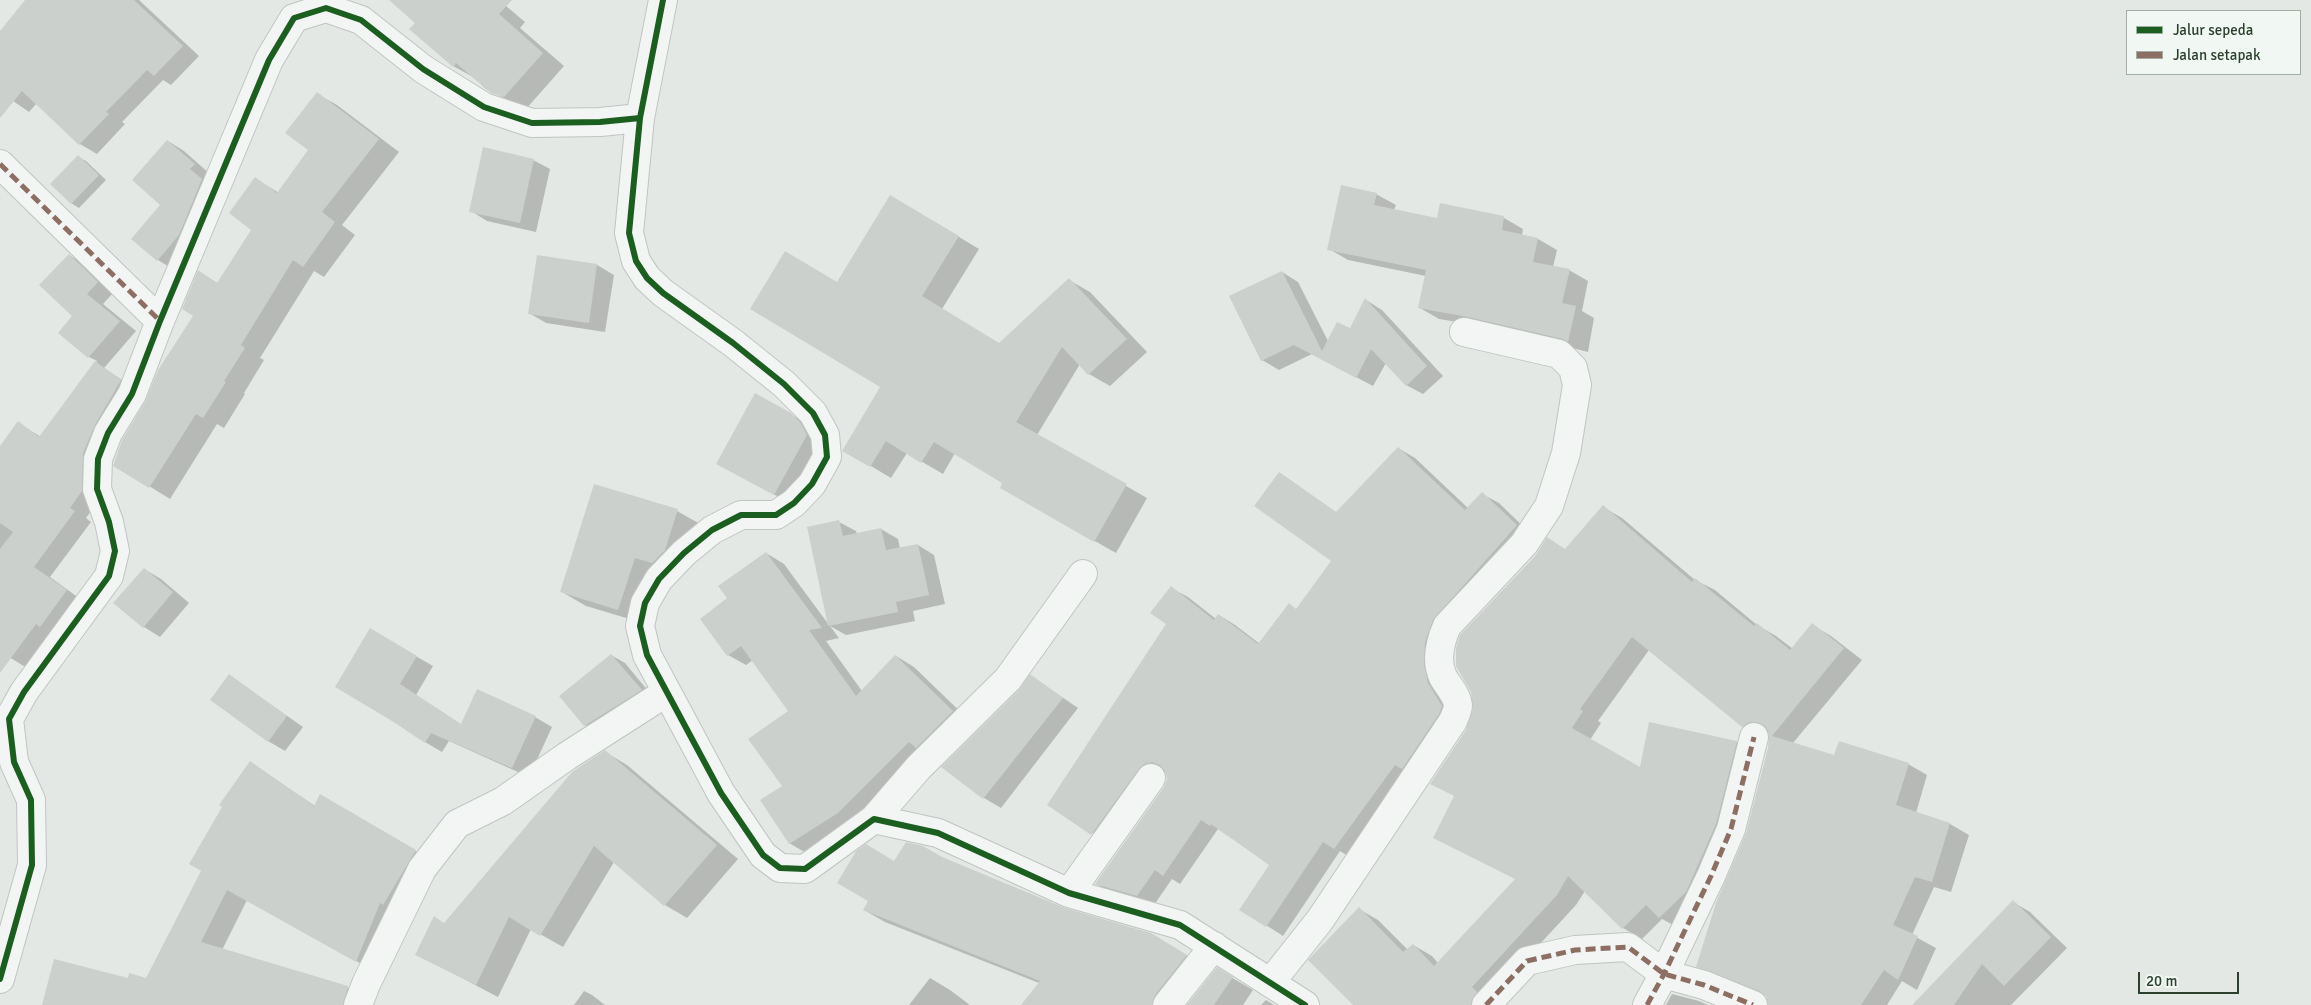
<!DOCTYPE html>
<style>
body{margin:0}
#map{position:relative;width:2311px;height:1005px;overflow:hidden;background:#e4e8e4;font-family:Signika,sans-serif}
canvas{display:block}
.legend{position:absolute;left:2126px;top:10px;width:175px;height:65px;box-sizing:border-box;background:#f1f7f2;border:1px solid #a2aea3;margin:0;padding:6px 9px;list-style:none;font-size:15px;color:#2b412d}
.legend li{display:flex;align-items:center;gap:10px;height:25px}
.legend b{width:25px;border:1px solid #a2aea3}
.scale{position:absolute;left:2138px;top:972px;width:101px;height:22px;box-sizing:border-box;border:2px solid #2b412d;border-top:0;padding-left:6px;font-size:15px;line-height:18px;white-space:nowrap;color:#2b412d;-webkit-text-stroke:4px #f1f7f2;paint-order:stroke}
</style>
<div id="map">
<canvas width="2311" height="1005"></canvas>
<ul class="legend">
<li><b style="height:6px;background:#1b5e20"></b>Jalur sepeda</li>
<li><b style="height:6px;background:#8d6e63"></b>Jalan setapak</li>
</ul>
<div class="scale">20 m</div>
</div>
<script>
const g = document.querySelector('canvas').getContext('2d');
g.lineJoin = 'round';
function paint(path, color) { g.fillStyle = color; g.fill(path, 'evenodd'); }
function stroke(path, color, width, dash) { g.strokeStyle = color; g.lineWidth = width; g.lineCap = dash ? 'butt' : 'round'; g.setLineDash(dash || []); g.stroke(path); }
const shadow = new Path2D(`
 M28,0h111l60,56 -28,29 -8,-5 -41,42 3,2 -28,30 -17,-10 -43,-41 -8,9 -29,-20v-57z
 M390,0h109l26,22 -5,6 44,38 -38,43 -40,-20 -13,-12 -20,-11 -37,-43z
 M317,94l20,11 62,47 -57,73 13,10 -31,42 -10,-6 -54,87 4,2 -20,33 1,1 -21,34 -7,-4 -47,75 -55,-34 80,-150 4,-43 20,12 34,-55 3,-50 23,14 30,-43z
 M168,141l16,10 26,23 -36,96 -16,-10z
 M78,157l8,4 20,19 -27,28 -8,-5z
 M533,160l17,9 -14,63 -49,-11 -16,-10z
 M1376,194l20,11 -2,5 44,9 3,-15 63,14 19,11 -1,6 16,4 19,11 -4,17 16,3 19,11 -6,30 12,7 -6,34 -100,-25 -49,-8 -19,-11 6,-32 -78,-16 -19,-11z
 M911,208l68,41 -37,60 58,35 69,-64 21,12 57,60 -37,34 -21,-12 -9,-10 -43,71 110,63 -31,55 -115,-65 3,-5 -49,-30 -12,21 -36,-21 -16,25 -47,-28 38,-64 -44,-103z
 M69,255l17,10 28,27 -11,12 33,27 -32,37 33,22 -26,44 -13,67 -12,17 5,4 -41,55 33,24 -56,67 -18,-11 -9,11v-220l18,-25 23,14 56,-76 -8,-4 -15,-41z
 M538,257l59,8 17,10 -9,57 -59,-9 -17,-10z
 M1282,272l16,10 30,59 22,-11 16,-30 16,10 61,66 -20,18 -17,-9 -20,-22 -13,23 -61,-32 -33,16 -17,-10z
 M790,414l25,14 10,10 -26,70 -57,-31z
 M1398,448l17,10 53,50 14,-14 17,9 34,33 -84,94 7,93 -105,135 -11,-7 -57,85 -42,-27 30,-44 -53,-36 -38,55 -8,-5 -18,26 -41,-12 -17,-9 69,-96 3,-8 -1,-8 -5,1 -53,70 -61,-38 120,-181 3,-36 17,9 28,22 3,-4 16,10 25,19 37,-34 36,-49 -53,-88 57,40z
 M1603,507l19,11 73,62 20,10 42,35 19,11 17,13 19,-24 19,11 31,24 -69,83 42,14 73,7 19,11 -11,38 34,11 19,11 -18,57 -17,-5 -22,48 24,13 -19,42 -15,-9 -15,24h-118l-2,-9 -50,-19 -19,-11 49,-133 22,-85 1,-16 -8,5 -19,-11 -94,-76 -51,71 3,2 -11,17 51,29 95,-27 19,11 -76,175 -17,-9 -20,20 -19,-11 -38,-37 -9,14 -86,93 4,7h-139l4,-96 19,11 30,30 5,-5 19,11 6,7 78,-84 -81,-41 20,-42 12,-66 69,-175 12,-16 18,11z
 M677,511l25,14 -24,52 -35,46 -57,-17 -24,-14z
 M839,522l17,9 1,3 24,-5 17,10 2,10 18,-4 16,10 11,49 -32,7 2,10 -69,14 -16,-9 9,12 -13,3 36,50 34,-35 18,11 57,55 -114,101 -49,31 -19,-11 -6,-56 7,-76 -37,-51 -7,5 -18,-10 1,-56 37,-46 18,11 45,61z
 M144,569l17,10 28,24 -29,34 -16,-10 -29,-24z
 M370,630l63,36 -17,29 46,30 73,-8 17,10 -23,50 -80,-36 -7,11 -17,-10z
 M611,655l14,8 29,35 -55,35 -14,-8 -24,-29z
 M230,676l73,51 -18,24 -17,-10z
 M1031,676l47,32 -77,100 -17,-10 -41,-31 77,-76z
 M605,752l22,13 111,94 -51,59 -22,-13 -51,-43 -51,85 -32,-18 -33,68 -82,-43z
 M251,763l64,43 6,-10 113,66 -58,110 -129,-72 -25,50 124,37 19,11 -3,7h-319l85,-26 19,1 56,-109z
 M943,859l119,49 110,38 34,22 -29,37h-154l16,-22 -154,-61 -21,-12 31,-48z
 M2013,902l17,10 37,36 -56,57h-78z
 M1217,969l36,21 -10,15h-54z
 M930,978l20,12 20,15h-61z
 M584,991l8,4 13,10h-31z
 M1672,994l27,7 9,4h-42z
 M1266,1000l8,5h-13z`);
const building = new Path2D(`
 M25,0h109l49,46 -29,30 -7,-6 -41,42 3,2 -30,31 -57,-54 -22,27v-87z
 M389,0h123l-13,14 44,39 -39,44 -13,-4 -35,-30 -3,4 -44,-38 6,-6z
 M317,92l62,47 -57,73 13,10 -32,45 -10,-7 -52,85 4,3 -21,33 2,1 -23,36 -7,-4 -47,74 -36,-22 9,-26 23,-38 13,-32 35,-54 -11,-7 16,-39 19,13 34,-53 -22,-17 26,-36 22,16 31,-43 -23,-17z
 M167,140l28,24 -5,5 12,10 -23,56 -22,26 -26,-22 29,-34 -28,-25z
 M483,147l51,12 -14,64 -51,-11z
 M78,155l21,20 -28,29 -21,-20z
 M1341,185l36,8 -3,12 63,13 3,-15 64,13 -2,14 36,8 -5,24 37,7 -8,34 14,3 -8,36 -5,-3 -95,-22 -50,-9 8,-38 -99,-20z
 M890,195l69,41 -37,60 77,47 70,-65 58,61 -39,36 -26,-28 -46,75 111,62 -33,58 -94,-54 2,-5 -68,-41 -13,21 -35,-22 -16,26 -28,-16 38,-64 -130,-78 35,-58 52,31z
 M69,254l29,28 -11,12 33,27 -32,37 -30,-25 14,-17 -33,-31z
 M537,255l60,9 -8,59 -61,-9z
 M1282,271l40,80 15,-29 13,6 15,-30 62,68 -21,20 -35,-37 -15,29 -62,-33 -33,16 -32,-65z
 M95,361l26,19 -26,45 -12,28 -1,38 -12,17 5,3 -41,56 33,23 -27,37 -4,-3 -36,49v-124l13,-17 -13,-9v-77l18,-25 21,16z
 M755,393l36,20 9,9 7,13 -33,60 -58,-31z
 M1398,447l67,63 17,-18 35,33 -84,95 -8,22 -1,23 4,18 14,23 -3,8 -37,55 -7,-4 -61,84 -11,-7 -57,85 -27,-17 30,-45 -58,-41 -1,2 -9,-6 -38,56 -8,-6 -18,26 -42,-12 69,-97 3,-8 -2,-8 -5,-6 -8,-3 -8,2 -5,5 -48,66 -44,-30 119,-181 -16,-11 21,-27 43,34 4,-6 40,30 31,-41 7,6 35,-48 -77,-55 25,-34 57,40z
 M594,484l84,25 -13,41 -13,13 -17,-5 -17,52 -58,-18z
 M1603,505l89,77 3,-4 59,48 3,-3 33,27 22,-27 32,25 -72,88 62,19 5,-14 70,22 -13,42 54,18 -18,59 -17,-5 -22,48 25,11 -20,44 -14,-10 -23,35h-93l-2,-9 -7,-5 -63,-24 20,-64 30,-70 22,-85 1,-15 -4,-7 -8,-4h-8l-7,5 -110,-90 -52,72 3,2 -11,17 68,39 9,-45 88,19 -21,83 -30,68 -27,26 -13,-13 -24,24 -54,-53 -11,19 -85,92 5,5 -6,13h-118l-45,-45 51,-53 44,45 10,-8 21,22 81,-87 -82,-41 21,-42 -24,-12 36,-54 7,-22 -2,-16 -15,-26v-18l4,-13 76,-80 11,-18 18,12z
 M839,520l4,16 38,-8 5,22 32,-6 11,51 -33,7 2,10 -70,14 -21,-99z
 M766,552l56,76 -13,2 47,66 39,-41 58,56 -37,37 -7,-6 -71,71 -49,31 -29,-44 22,-14 -34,-47 40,-28 -47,-65 -14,10 -27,-37 27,-21 -9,-12z
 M144,568l29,24 -30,36 -30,-25z
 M370,628l47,28 -17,28 61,40 16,-35 59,27 -24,52 -81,-35 -6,10 -33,-22 -57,-34z
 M611,654l31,36 -58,36 -25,-30z
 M229,674l58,42 -19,26 -58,-42z
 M1030,674l33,24 -80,101 -42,-32 78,-77z
 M605,750l112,95 -53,61 -70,-60 -54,90 -31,-19 -33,68 -61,-30 19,-39 10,7 128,-151z
 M250,761l64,45 6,-12 96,56 -33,55 -3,-2 -24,59 -129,-72 -26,52 147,44 -5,19h-301l12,-46 74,19 1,-5 17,5 55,-107 -12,-7 33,-57 -3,-2z
 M906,842l17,4 19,11 123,51 86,25 36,22 -32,40 -3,10h-131l19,-24 -177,-71 5,-9 -31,-18 19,-32 10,-7 28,17z
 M2013,900l38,37 -47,49 -22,-22 -28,41h-42z
 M1217,967l16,10 -19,28h-27z`);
const minor = new Path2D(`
 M663,0l-23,118 -11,115 7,28 11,17 16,15 70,50 51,41 29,29 12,22 2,22 -15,27 -18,19 -18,12h-35l-29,15 -28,23 -25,26 -14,24 -5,23 7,29 74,138 42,62 17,13 25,1 69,-50 64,14 131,60 111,32 125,80
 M0,164l160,157
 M874,819l45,-52 89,-88 75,-105
 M1069,893l82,-115
 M0,979l32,-114 -1,-65 -17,-38 -5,-43 15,-27 85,-116 6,-25 -6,-29 -12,-33 1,-30 10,-26 24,-39 28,-73 109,-261 25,-42 32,-10 35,12 62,49 61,38 48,16 68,-1 40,-4
 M1270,983l50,-63 133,-199c2,-5 5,-11 5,-16 -1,-10 -10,-19 -15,-28 -8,-17 -3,-35 4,-51l77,-82 25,-38 17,-53 11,-68 -4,-17 -14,-14 -95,-22
 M358,1005l8,-21 56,-115 35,-45 46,-23 64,-45 100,-64
 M1167,1005l47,-59
 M1486,1005l41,-44 48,-11 53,-3 36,27 40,11 49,20
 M1647,1005l17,-31 47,-98 20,-47 23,-92`);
const quiet = new Path2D(`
 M0,164l160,157
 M1486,1005l41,-44 48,-11 53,-3 36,27 40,11 49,20
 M1647,1005l17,-31 47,-98 20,-47 23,-92`);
const cycleway = new Path2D(`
 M663,0l-23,118 -11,115 7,28 11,17 16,15 70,50 51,41 29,29 12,22 2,22 -15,27 -18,19 -18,12h-35l-29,15 -28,23 -25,26 -14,24 -5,23 7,29 74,138 42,62 17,13 25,1 69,-50 64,14 131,60 111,32 125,80
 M0,979l32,-114 -1,-65 -17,-38 -5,-43 15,-27 85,-116 6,-25 -6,-29 -12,-33 1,-30 10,-26 24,-39 28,-73 109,-261 25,-42 32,-10 35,12 62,49 61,38 48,16 68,-1 40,-4`);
paint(shadow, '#0003');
paint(building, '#ccd0cc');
stroke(minor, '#c0c5c1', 30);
stroke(minor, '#f2f5f3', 28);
stroke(quiet, '#8d6e63', 5, [10, 5]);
stroke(cycleway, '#1b5e20', 6);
</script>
